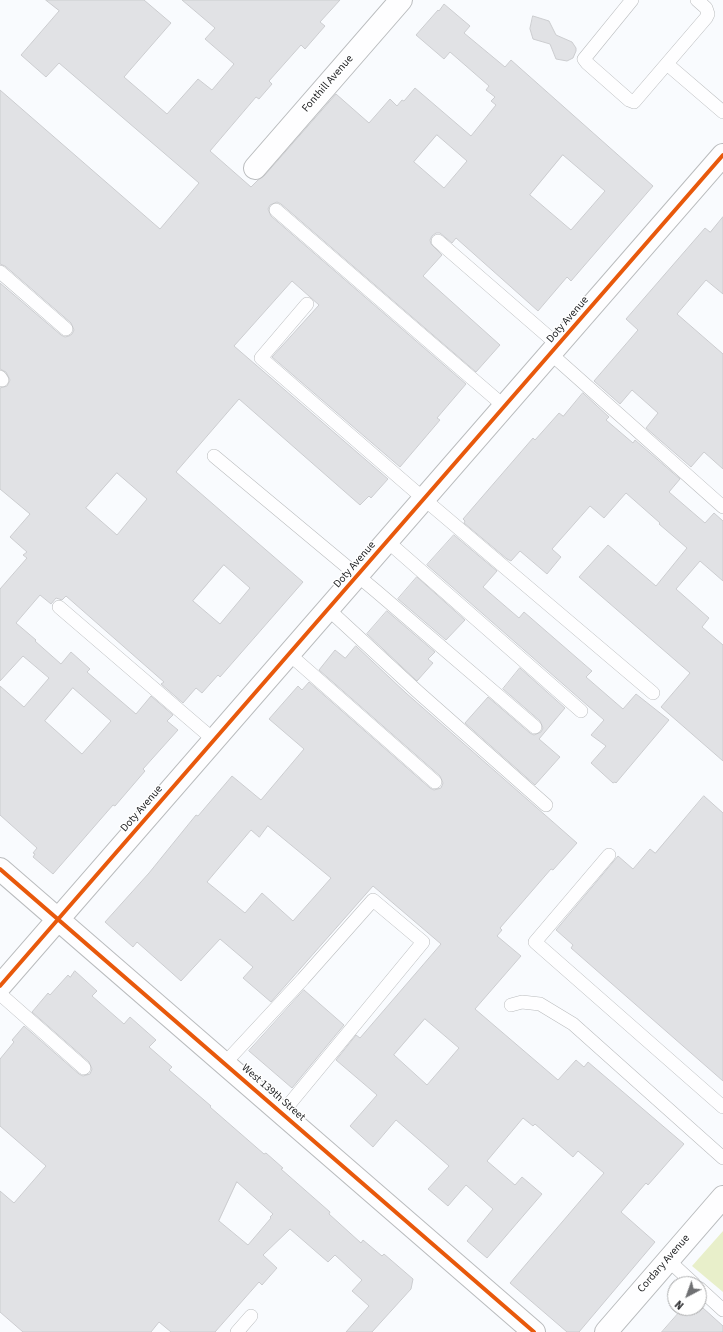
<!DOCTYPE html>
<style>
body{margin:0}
#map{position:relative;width:723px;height:1332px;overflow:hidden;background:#f9fbfe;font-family:"Source Sans 3",sans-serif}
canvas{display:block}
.north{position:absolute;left:667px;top:1276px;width:40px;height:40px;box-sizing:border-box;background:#fff;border:1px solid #a7a8a9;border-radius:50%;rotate:221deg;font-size:11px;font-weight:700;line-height:16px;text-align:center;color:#242527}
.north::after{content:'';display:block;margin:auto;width:14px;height:18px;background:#6f7072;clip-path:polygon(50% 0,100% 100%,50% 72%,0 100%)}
</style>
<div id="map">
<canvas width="723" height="1332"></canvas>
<div class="north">N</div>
</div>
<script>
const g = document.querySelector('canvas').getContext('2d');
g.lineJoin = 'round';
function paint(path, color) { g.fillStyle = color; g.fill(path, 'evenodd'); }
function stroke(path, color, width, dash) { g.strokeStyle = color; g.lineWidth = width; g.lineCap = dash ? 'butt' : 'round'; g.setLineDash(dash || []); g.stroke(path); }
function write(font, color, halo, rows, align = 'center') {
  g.font = font + ' "Source Sans 3",sans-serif'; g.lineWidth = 3; g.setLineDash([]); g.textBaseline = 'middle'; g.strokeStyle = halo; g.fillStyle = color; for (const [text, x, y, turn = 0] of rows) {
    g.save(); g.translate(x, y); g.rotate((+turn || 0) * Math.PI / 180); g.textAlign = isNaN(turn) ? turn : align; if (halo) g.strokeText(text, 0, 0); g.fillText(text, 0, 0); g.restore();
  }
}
const green = new Path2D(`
 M723,1231v61l-31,-26z`);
const building = new Path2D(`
 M46,0h98l27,23 -47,54 43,37 31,-35 14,11 22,-26 -29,-25 10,-11 -33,-28h158l-20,22 5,4 -20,23 -4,-4 -32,36 3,3 -13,15 -3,-2 -46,54 41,36 7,-7 6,-4 72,-82 33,29 21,-24 7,7 5,-6 2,1 11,-13 56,48 25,-31 -5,-4 4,-4 -9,-7 3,-4 -39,-34 -6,7 -28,-24 22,-25 1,1 5,-7 26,22 -6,7 41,34 6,-7 142,126 -82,95 -4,-4 -29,34 -82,-73 -4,5 -12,-10h-4l-4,3 -2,4 1,4 11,11 -19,21 77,69 -24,27 -195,-168 -4,-2 -7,3 -2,4 3,7 195,168 -29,34 3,2 -40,47 -128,-110 47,-52 -27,-24 -58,65 154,133 -17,19 -2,-2 -9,9 -121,-106 -63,73 127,110 -83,95 -2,-2 -16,18 -6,-5 -13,15 -22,-19 3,-2 -98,-86 -4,4 -6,-2 -5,6 -11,-9 -24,28 20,17 -1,1 26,23 10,-12 19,17 -3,3 49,42 15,-18 22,19 -6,6 11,9 -35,39 2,2 -30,35 -2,-1 -60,69 -20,-17 2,-3 -2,-1 4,-5 -37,-33v-129l24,21 25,-29 -26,-22 -23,25v-92l27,-31 -4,-3 4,-3 -17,-15 20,-23 -30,-25v-101l7,-2 3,-6 -4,-8 -6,-3v-86l61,52 4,2 4,-1 3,-2 2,-4 -3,-7 -66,-57 -5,-2v-174l160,139 39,-46 -140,-120 -13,14 -25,-22 38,-44zM437,135l30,26 -23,27 -30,-26zM563,155l42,36 -34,39 -41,-35zM117,473l30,26 -30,36 -31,-27zM224,565l26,23 -30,36 -27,-23zM73,688l38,33 -29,33 -37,-33z
 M533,16l16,5 7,14 16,7 4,6v3l-3,7 -6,3 -11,-2 -6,-15 -17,-5 -3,-10z
 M723,217v77l-17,-14 -29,34 46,40v115l-19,-17 -13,15 -45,-39 12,-15 -26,-23 -12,14 -26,-23 44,-51 -12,-11 79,-91 5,4z
 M583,393l26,24 -3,3 27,23 2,-3 45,39 -11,13 36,31 9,-10 9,8v60l-23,-20 -24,28 33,29 -7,9 21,18v116l-62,-54 29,-34 -111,-96 29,-32 48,41 31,-38 -28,-24 1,-1 -34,-30 -22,25 -14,-12 -38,43 9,8 -14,17 -27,-23 -9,10 -4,-2 -43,-36 1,-2 -2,-2 70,-81 2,2 24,-27 4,3z
 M454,535l43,36 -14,16 36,31 5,-6 68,59 -6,6 37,32 13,-15 33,26 -53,63 -1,-1 -2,1 -22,-20 15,-17 -15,-11 13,-15 -177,-155z
 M417,577l48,43 -19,20 -48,-41z
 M387,611l48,41 -7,7 5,4 -16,18 -50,-47z
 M356,646l50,47 171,150 -24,27 -2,-1 -51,59 2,2 -5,6 24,20 -46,53 83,71 18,-20 8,7 4,-5 96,82 -36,41 -2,-2 -25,29 34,30 -76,90h-12l-57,-49 94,-110 -26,-22 -5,6 -38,-33 -2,2 -10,-8 -36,43 28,24 7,-8 20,17 -55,64 -20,-17 26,-32 -27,-24 -18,21 -20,-17 21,-23 -53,-46 -23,27 -23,-21 27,-31 -41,-35 20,-25 4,3 81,-94 -68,-58 -102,116 -28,-24 10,-11 -33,-28 -39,42 -44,-39 -4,5 -28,-25 44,-49 47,-58 2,1 34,-40 29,24 43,-51 -35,-30 29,-33 4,4 7,-8 121,106 4,2 7,-2 2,-5 -3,-7 -121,-106 16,-20 10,8zM268,826l63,52 -38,43 -31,-28 -17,20 -38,-31 44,-52 8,7zM425,1019l34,29 -32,37 -33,-30z
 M520,668l45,40 -26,31 21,18 -25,28 -70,-62 23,-26 42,36 4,2 7,-3 2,-4 -3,-7 -37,-32z
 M704,796l19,17v268l-152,-133 2,-3 -17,-15 62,-74 15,13 17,-20 5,4z
 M75,971l22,20 -5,5 32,28 6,-7 26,23 -7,7 23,20 -3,3 42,36 -1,1 54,47 2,-1 17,15 -2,1 49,43 -1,2 32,29 2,-3 19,16 2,-2 29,25 -2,10 -39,43h-26l23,-26 -17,-15 10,-11 -27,-25 -7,7 -38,-33 -27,26 14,13 -15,17 -3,-3 -44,50h-44l-12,-10 -8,10h-128l-23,-20v-121l14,12 32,-37 -46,-40v-67l14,-17 -2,-2 12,-14 55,48 4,2 7,-2 2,-5 -3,-7 -57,-50 16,-19 2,2 18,-20 2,2zM237,1182l36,32 -3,3 1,1 -23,27 -29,-24z
 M304,990l40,35 -52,63 -43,-37z
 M683,1308h20l20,18v6h-61z`);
const service = new Path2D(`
 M632,0l-48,59 3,4 42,37 5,2 72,-84 2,-4 -2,-6 -9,-8
 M667,64l56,48
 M276,210l228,196
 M438,241l120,104
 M0,272l66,57
 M307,304l-46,54 163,141 229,194
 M551,354l172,153
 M0,377l2,3
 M214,456l162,135 159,136
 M387,541l194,170
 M59,607l155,133
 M328,609l90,83 128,113
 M289,654l146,128
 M609,855l-74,87 188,165
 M0,994l84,74
 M511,1005l11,-3 18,2 33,20 150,134
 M225,1063l78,-84 70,-79 50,42 -141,171
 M668,1260l26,24
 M699,1288l24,22
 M237,1332l14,-16`);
const minor = new Path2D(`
 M255,168l146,-168
 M0,869l534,463
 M0,986l723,-831
 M606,1332l117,-135`);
const cycleway = new Path2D(`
 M0,869l534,463
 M0,986l723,-831`);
const streetNames = [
 ["Fonthill Avenue",328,84,-49],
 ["Doty Avenue",568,320,-49],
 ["Doty Avenue",355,565,-49],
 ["Doty Avenue",142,809,-49],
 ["West 139th Street",273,1093,41],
 ["Cordary Avenue",664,1264,-49]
];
paint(green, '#e8efca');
paint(building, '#e1e2e5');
stroke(building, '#cccdd0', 1);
stroke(service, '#babcbe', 14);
stroke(minor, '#babcbe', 24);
stroke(service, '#fefeff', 13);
stroke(minor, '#fefeff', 22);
stroke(cycleway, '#e8590c', 4);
write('11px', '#242527', '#fff', streetNames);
</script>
